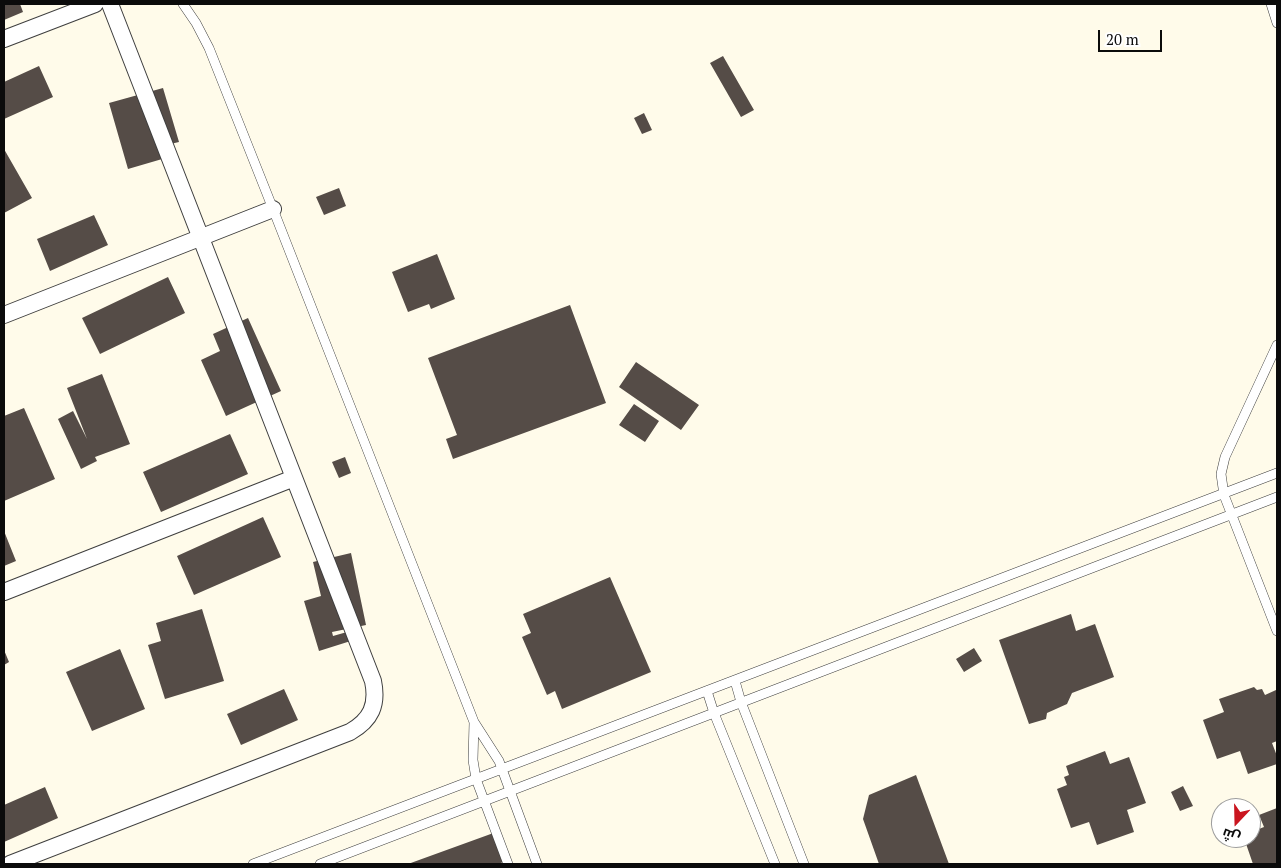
<!DOCTYPE html>
<meta charset="utf-8">
<style>
body{margin:0}
#map{position:relative;width:1281px;height:868px;overflow:hidden;background:#fffbea;font-family:"PT Serif",Cairo,serif}
canvas{display:block}
.frame{position:absolute;inset:0;border:5px solid #0b0b0b;pointer-events:none}
.north{position:absolute;left:1211px;top:798px;width:50px;height:50px;box-sizing:border-box;background:#fff;border:1px solid #9d9d9d;border-radius:50%;rotate:201deg;font-size:14px;font-weight:700;line-height:20px;text-align:center;color:#0b0b0b}
.north::after{content:'';display:block;margin:auto;width:18px;height:22px;background:#ca151f;clip-path:polygon(50% 0,100% 100%,50% 72%,0 100%)}
.scale{position:absolute;left:1098px;top:30px;width:64px;height:22px;box-sizing:border-box;border:2px solid #0b0b0b;border-top:0;padding-left:6px;font-size:15px;line-height:18px;white-space:nowrap;color:#0b0b0b;-webkit-text-stroke:4px #fff;paint-order:stroke}
</style>
<div id="map">
<canvas width="1281" height="868"></canvas>
<div class="frame"></div>
<div class="north">ش</div>
<div class="scale">20 m</div>
</div>
<script>
const g = document.querySelector('canvas').getContext('2d');
g.lineJoin = 'round';
function paint(path, color) { g.fillStyle = color; g.fill(path, 'evenodd'); }
function stroke(path, color, width, dash) { g.strokeStyle = color; g.lineWidth = width; g.lineCap = dash ? 'butt' : 'round'; g.setLineDash(dash || []); g.stroke(path); }
const building = new Path2D(`
 M4,4h16l3,8 -19,8z
 M723,56l31,54 -13,7 -31,-54z
 M39,66l14,31 -49,22v-37z
 M163,88l16,54 -13,3 3,12 -41,12 -19,-66z
 M644,113l8,17 -10,4 -8,-16z
 M4,149l28,49 -28,15z
 M339,188l7,18 -22,9 -8,-18z
 M94,215l14,30 -58,26 -13,-32z
 M437,254l18,45 -24,10 -2,-5 -21,8 -16,-40z
 M168,277l17,36 -85,41 -18,-36z
 M570,305l36,98 -153,56 -7,-20 11,-4 -29,-77z
 M248,318l33,73 -55,25 -25,-56 19,-9 -7,-17z
 M636,362l63,43 -18,25 -62,-43z
 M102,374l28,70 -35,13 2,4 -16,8 -23,-50 15,-8 14,28 -20,-51z
 M634,404l25,17 -14,21 -26,-17z
 M24,408l31,71 -51,22v-85z
 M230,434l18,40 -87,38 -18,-40z
 M345,457l6,16 -12,5 -7,-16z
 M263,517l18,40 -87,38 -17,-39z
 M4,531l12,30 -12,5z
 M351,553l15,72 -34,7 1,4 21,-6 3,9 -38,12 -15,-50 17,-5 -8,-34z
 M610,577l41,95 -89,37 -7,-18 -8,4 -25,-58 9,-4 -8,-19z
 M202,609l22,72 -59,18 -17,-54 13,-4 -5,-18z
 M1071,614l5,17 19,-7 19,53 -42,16 -5,11 -20,9 -1,6 -17,5 -30,-84z
 M974,648l8,13 -18,11 -8,-13z
 M120,649l25,60 -53,22 -26,-59z
 M4,650l5,12 -5,3z
 M1254,687l3,3 5,-1 3,6 11,-5 1,4v47l-5,2 5,13v8l-29,10 -8,-23 -23,8 -14,-39 21,-8 -5,-13z
 M284,689l14,31 -57,25 -14,-31z
 M1105,751l5,13 19,-7 17,46 -19,7 7,22 -37,13 -8,-23 -18,6 -14,-39 10,-4 -3,-8 5,-2 -3,-9z
 M916,775l33,89h-70l-16,-45 6,-24z
 M1183,786l10,20 -13,5 -9,-19z
 M45,787l13,31 -54,24v-37z
 M1277,808v56h-24l-9,-26h7v-6l13,-5 -5,-12z
 M499,831l10,29 -11,4h-90z`);
const lane = new Path2D(`
 M183,4l13,19 13,25 64,161 201,513 25,39 38,103
 M1271,4l6,19
 M1277,345l-52,112 -4,17 3,21 53,136
 M735,681l6,21 63,162
 M707,691l7,22 61,151
 M474,722l-1,38 3,19 32,85
 M253,864l1024,-391
 M320,864l957,-367`);
const street = new Path2D(`
 M4,39l91,-35
 M4,315l269,-106
 M4,592l290,-114
 M10,864l340,-132c21,-12 28,-27 23,-51l-263,-677`);
paint(building, '#554c47');
stroke(lane, '#3e3e3e', 10);
stroke(street, '#3e3e3e', 18);
stroke(lane, '#fff', 9);
stroke(street, '#fff', 16);
</script>
